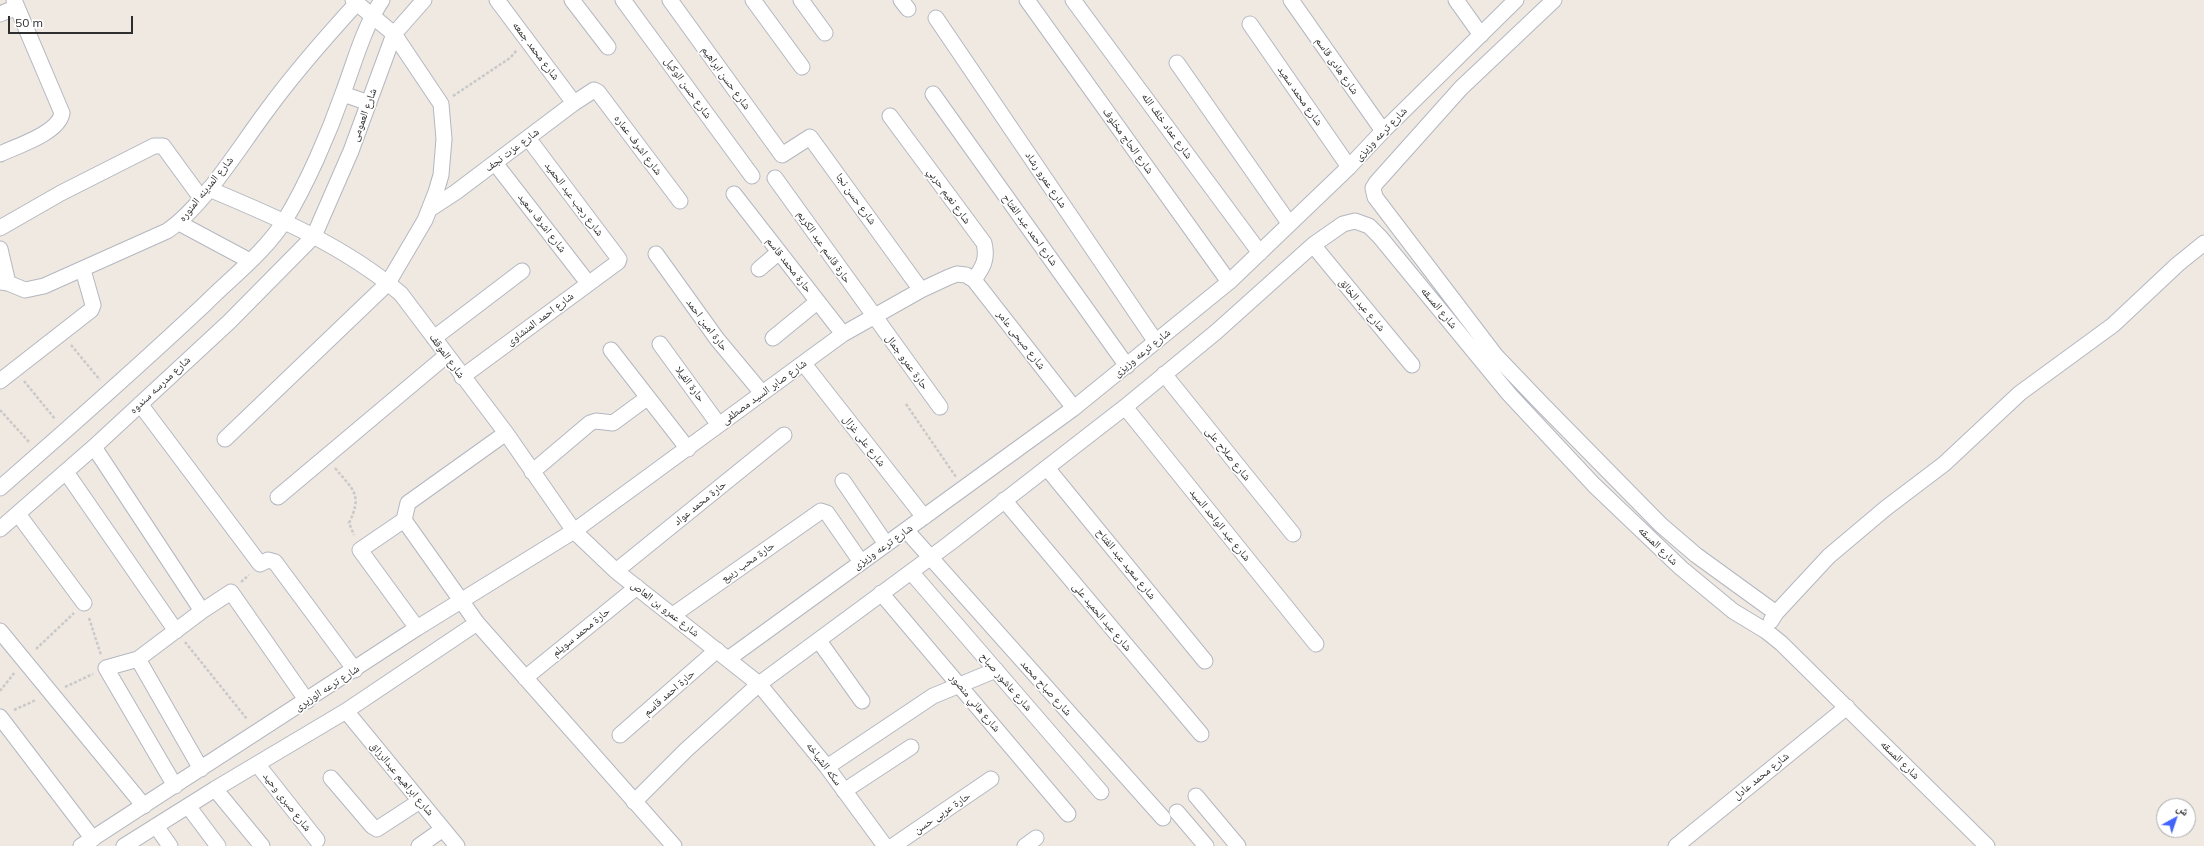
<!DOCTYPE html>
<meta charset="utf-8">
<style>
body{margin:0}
#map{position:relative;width:2204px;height:846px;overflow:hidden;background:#efe9e1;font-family:Mulish,"Noto Naskh Arabic",sans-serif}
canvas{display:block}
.north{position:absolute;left:2156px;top:798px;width:40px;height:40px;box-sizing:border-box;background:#fff;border:1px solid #ababab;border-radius:50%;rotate:40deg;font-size:11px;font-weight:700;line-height:16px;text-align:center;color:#2e2e2e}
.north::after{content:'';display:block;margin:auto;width:14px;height:18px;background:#4264fb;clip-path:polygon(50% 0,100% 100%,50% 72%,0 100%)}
.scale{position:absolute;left:8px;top:16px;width:125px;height:18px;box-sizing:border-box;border:2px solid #2e2e2e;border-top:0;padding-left:5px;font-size:12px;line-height:14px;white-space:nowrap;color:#2e2e2e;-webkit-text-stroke:3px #fff;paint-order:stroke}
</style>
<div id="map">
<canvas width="2204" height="846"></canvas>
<div class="north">ش</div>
<div class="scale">50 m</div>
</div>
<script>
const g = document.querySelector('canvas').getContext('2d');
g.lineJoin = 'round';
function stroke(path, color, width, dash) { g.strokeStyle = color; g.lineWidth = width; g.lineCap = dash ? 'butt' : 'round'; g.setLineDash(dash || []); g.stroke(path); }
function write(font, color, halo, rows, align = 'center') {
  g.font = font + ' Mulish,"Noto Naskh Arabic",sans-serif'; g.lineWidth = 3.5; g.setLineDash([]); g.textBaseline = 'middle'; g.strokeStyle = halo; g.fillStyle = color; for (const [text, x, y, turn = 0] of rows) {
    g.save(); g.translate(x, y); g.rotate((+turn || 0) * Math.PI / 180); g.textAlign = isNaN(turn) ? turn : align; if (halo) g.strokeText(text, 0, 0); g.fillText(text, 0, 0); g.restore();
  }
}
const path = new Path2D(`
 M453,96l57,-38 7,-8
 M71,345l29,35
 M24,381l31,38
 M906,404l50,73
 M0,410l29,32
 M335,468c18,22 28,26 14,55l5,12
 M241,582l8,-7
 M89,618l12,37
 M185,642l62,77
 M36,649l38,-36
 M65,687l28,-13
 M0,691l15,-19
 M14,710l22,-10`);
const minor = new Path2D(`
 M497,0l77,103
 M572,0l36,47
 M623,0l129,176
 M670,0l112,155 28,-18 111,153
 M753,0l49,67
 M801,0l24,33
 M901,0l7,9
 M1027,0l202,282
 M1073,0l187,253
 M1291,0l92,131
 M1456,0l25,35
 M1554,0l-93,88 -85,95 -3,5 2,9 121,159 45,47 120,122 35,30 80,58
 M0,14l17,-7
 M936,18l220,324
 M1250,24l99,143
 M1177,63l112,160
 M343,94l26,9
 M933,94l194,272
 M890,116l94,127c4,16 -1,24 -10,37
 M0,154c17,-8 59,-21 62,-41l-48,-113
 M495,163l93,120
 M775,178l165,229
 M209,189c67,28 136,57 192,105l105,139 68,98 42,40 143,113 68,83 58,79
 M734,194l109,140
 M430,209l26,-17 118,-89 20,-13 4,2 82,109
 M179,223l71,38
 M0,228l61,-35 93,-47h9l38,52
 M1313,245l99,120
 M0,249l8,34
 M656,254l61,85 45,54
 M759,269l20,-17
 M0,282l8,1 17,7 19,-4 123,-55c37,-25 73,-85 101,-122 27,-37 57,-71 88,-105
 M434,338l88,-67
 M773,338l44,-36
 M660,344l59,81
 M611,350l77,99
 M804,364l120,153
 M1164,374l129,160
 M462,377l156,-115 1,-3 -91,-121
 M0,381l91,-71 2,-5 -10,-35
 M140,404l120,160 8,-4 7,2 80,108
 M1125,407l191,237
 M506,433l-98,70 -4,17 73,103 197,223
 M225,439l163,-156 37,-63 11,-28 5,-17 3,-36 -3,-35 -47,-70 -41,-34
 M94,447l108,164
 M1047,468l158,193
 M66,472l110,159
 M532,472l58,-49 6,-2 17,2 34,-25
 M843,481l43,63
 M0,488c70,-61 139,-122 206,-185 26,-26 59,-51 79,-83 22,-36 44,-87 58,-127 12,-32 20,-64 39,-93
 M278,497l169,-142
 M1004,500l197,234
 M18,514l66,89
 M404,520l-44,30 57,78
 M0,529l94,-82 135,-125 85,-86 37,-85 43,-117 30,-34
 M906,530l257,288
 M616,571l168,-136
 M911,572l190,220
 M881,593l187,221
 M673,615l148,-104 6,2 34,49
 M1771,621l5,-8 53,-57 57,-48 58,-44 76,-71 93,-68 65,-61 26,-21
 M0,631l144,175
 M819,641l43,60
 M138,659l63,110
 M728,659l346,-251 155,-126 120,-115 34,-36 133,-131
 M525,678l112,-91
 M346,711l111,135
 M0,717l93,122
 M620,735l97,-85
 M257,764l60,76
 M827,767l106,-71 63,-26
 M331,778l41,48 5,3 43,-28
 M175,786l-69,-118 32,-9 64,-48 29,-19 76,109
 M215,789l47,57
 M844,791l67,-44
 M1196,796l42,50
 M634,802l52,-52 73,-66 191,-141 175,-136 91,-75 97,-87 30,-21 12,-3 14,5 11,11 129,157 85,91 87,83 52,43 33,20 15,12 206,203
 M188,806l30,40
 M1177,812l29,34
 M156,826l14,20
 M81,846l336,-218 157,-97 269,-197 78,-44 28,-13 8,-3 9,1 8,5 100,128
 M124,846l91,-57 131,-78 131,-88
 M419,846l24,-17
 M893,846l98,-67
 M1025,846l11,-8
 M1676,846l171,-139`);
const streetNames = [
 ["شارع محمد جمعه",536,51,53],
 ["شارع هادى قاسم",1337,66,55],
 ["شارع حسن ابراهيم",726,78,54],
 ["شارع حسن الوكيل",688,88,54],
 ["شارع محمد سعيد",1300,96,55],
 ["شارع العمومى",364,115,-70],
 ["شارع عماد خلف الله",1167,126,54],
 ["شارع ترعه وزيزى",1381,134,-46],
 ["شارع الحاج مخلوف",1128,141,54],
 ["شارع اشرف عماره",638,145,53],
 ["شارع عزت نجف",512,150,-37],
 ["شارع عمرو رشاد",1046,180,56],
 ["شارع المدينه المنوره",206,189,-51],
 ["شارع نعيم حربي",949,196,54],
 ["شارع رجب عبد الحميد",574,199,53],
 ["شارع حسن نجا",856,199,54],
 ["شارع اشرف سعيد",542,223,52],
 ["شارع احمد عبد الفتاح",1030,230,54],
 ["حارة قاسم عبد الكريم",824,247,55],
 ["حارة محمد قاسم",789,265,52],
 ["شارع عبد الخالق",1362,305,50],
 ["شارع المسقه",1439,308,50],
 ["شارع احمد المنشاوى",540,319,-37],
 ["حارة امين احمد",707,325,53],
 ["شارع صبحى عامر",1021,340,52],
 ["شارع ترعه وزيزى",1142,353,-39],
 ["شارع الموقف",447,356,54],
 ["حارة عمرو جمال",907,362,54],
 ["حارة الفيلا",690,384,53],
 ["شارع مدرسه سندوه",160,385,-43],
 ["شارع صابر السيد مصطفى",764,392,-36],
 ["شارع على غزال",864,441,52],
 ["شارع صلاح على",1228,454,51],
 ["حارة محمد عواد",700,503,-39],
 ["شارع عبد الواحد السيد",1220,525,51],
 ["شارع المسقه",1658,546,44],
 ["شارع ترعه وزيزى",883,547,-35],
 ["حارة محب ربيع",748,562,-35],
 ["شارع سعيد عبد الفتاح",1126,564,51],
 ["شارع عمرو بن العاص",665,609,38],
 ["شارع عبد الحميد على",1102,617,50],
 ["حارة محمد سويلم",581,632,-39],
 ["شارع عاشور صباح",1006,682,49],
 ["شارع ترعه الوزيرى",327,688,-33],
 ["شارع صباح محمد",1046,688,48],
 ["حارة احمد قاسم",669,693,-41],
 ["شارع هاني منصور",975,703,50],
 ["شارع المسقه",1900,760,45],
 ["سكه الشياخه",824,764,53],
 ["شارع محمد عادل",1761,776,-39],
 ["شارع ابراهيم عبدالرزاق",402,779,50],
 ["شارع صبرى وحيد",287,802,52],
 ["حارة عربى حسن",942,813,-34]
];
stroke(minor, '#b4b7c1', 17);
stroke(path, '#c9c9c9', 2.5, [3, 2]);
stroke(minor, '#fff', 15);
write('11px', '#2e2e2e', '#fff', streetNames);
</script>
